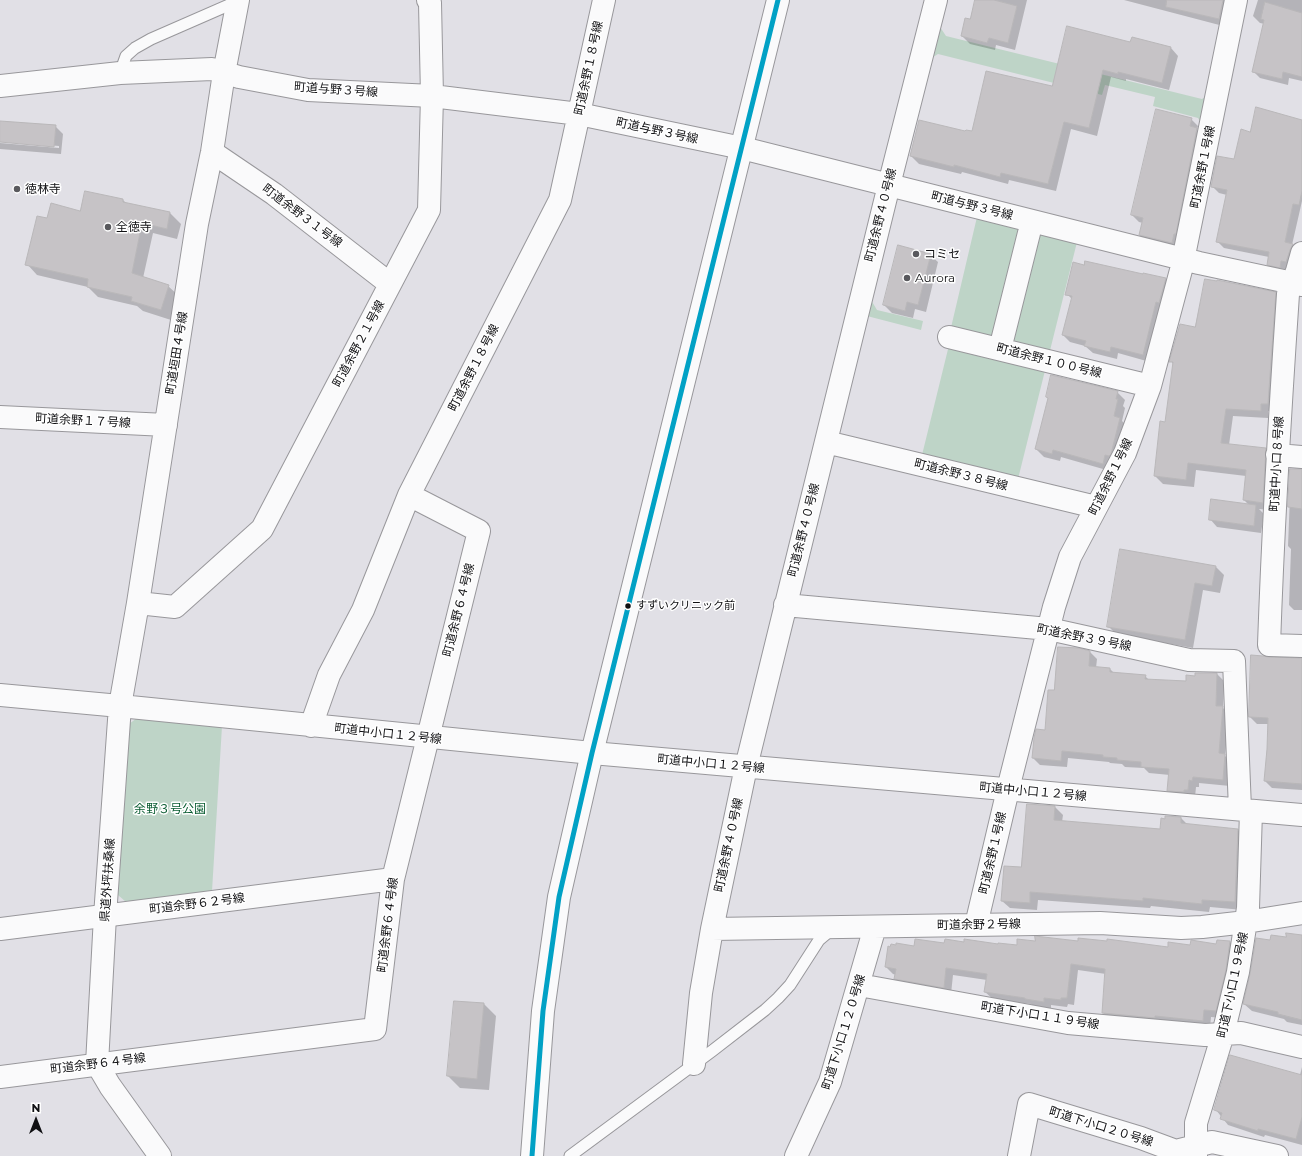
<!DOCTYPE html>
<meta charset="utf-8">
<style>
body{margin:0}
#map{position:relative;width:1302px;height:1156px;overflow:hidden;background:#e1e0e6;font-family:Montserrat,sans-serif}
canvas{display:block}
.north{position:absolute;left:16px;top:1100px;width:40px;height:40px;-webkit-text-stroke:3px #fff;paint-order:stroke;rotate:0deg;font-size:11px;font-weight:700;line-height:16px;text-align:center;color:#101013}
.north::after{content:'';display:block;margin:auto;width:14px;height:18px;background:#101013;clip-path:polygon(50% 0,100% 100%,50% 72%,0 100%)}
</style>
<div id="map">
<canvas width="1302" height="1156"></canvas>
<div class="north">N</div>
</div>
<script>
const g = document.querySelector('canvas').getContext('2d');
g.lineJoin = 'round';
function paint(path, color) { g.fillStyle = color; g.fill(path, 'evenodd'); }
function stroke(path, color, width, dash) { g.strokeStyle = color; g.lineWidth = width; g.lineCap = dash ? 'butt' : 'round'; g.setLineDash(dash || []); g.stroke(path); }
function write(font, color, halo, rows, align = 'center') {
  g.font = font + ' Montserrat,"Noto Sans JP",sans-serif'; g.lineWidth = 3; g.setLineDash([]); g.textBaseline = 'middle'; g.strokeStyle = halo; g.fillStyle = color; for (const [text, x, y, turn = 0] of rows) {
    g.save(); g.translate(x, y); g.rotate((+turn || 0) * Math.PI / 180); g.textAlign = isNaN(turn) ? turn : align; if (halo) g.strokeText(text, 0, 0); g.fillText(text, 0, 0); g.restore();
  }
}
const green = new Path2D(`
 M938,24l8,12 256,63 8,-5 -7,32 -5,-8 -45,-12 2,-9 -50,-12 -3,10 -164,-41 -8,5z
 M977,217l100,25 -59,237 -96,-24 29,-118 -2,-1z
 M871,300l6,10 46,11 -2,9 -54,-14z
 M137,718l85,8 -10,165 -86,11 -8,-7 11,-171z`);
const shadow = new Path2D(`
 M976,0h51l-12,50 -19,-5 -1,5 -25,-6 -8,-8 9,-16z
 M1124,0h110l-7,27z
 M1258,0h44v81l-13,-3 -1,7 -28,-7 -7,-7 12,-47 -5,-1 -7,-7z
 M1131,43l40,5 7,8 -9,34 -43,-11v2l-15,-4 -14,59 -26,-7 -15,62 -47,-11 -1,4 -46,-12 -1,2 -42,-10 -8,-8 55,-23h7z
 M1191,119l7,7 -1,4 7,6 -25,113 -32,-7 -7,-7 3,-12 -4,-1 -7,-7z
 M1302,121v80l-10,44 7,7 -12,22 -12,-3 -7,-7 1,-7 -45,-9 -7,-7 10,-46 -8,-2 -7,-7 22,-26 17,-27z
 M0,122l55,4 8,8 -2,20 -61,-5v-6l59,5v-2l-59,-5z
 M123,200l3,3 44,10 11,11 -4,15 -24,-6 -10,45 25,8 11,10 -8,24 -28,-9 -6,-5 -39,-9 -10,-10 -51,-12 -10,-11 21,-45 33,-7z
 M930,255l8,7 -12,50 -11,-3 -2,9 -21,-5 -8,-8z
 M1085,266l80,13 8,8 -23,75 -32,-9 -1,6 -24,-6 -8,-7 -15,-4 -7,-7 9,-36 -5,-5z
 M1275,293l8,8 -7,110h-8v7l-35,-2 -4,29 36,4 8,8 -3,53 -11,-1 5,5 -3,19 -44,-6 -7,-8 39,-14 -5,-5 2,-24 -50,-6 -2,17 -31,-3 -8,-8 11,-53 7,-59 -2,-3 25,-33z
 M1117,392l8,8 -2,6 2,2 -3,13 5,5 -17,45 -49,-14 -1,4 -16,-4 -8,-8 13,-50 -2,-2z
 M1291,470h11v140h-8l-5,-5 2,-56 -3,-3z
 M1216,567l8,8 -4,18 -17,-3 -10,58 -77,-14 -8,-8z
 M1090,652l7,7 -1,9 14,1 4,4 31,3 4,4 38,2 9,-5 21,-3 7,7 -1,27 6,6 -4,42 7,6 -2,24 -31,-3v4h-3l-1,10h-20l-7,-7 2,-15 -21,-2 -5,-5 -19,-1 -3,-3 -12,-1 -1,-1 -41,-4 -1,9 -27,-2 -7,-7 12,-27 10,-40z
 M1302,659v131l-30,-2 -7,-7 4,-57h-12l-7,-7z
 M1055,807l8,8 -1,7 99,8 20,-12 7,7 50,5 7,7 -2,73 -33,-3 -1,5 -58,-6 -1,2 -112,-8 -1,10 -27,-2 -8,-7 20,-33z
 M1302,936v89l-15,-3 -3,-3 -32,-8 -8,-7 27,-63z
 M1036,942h43l90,6 48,-3 13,-3 7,7 -14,69 -12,-1 -1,11 -100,-8 -7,-7 3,-39 -28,-4 -4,35 -6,-1 -1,3 -16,-2v4l-18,-3 -2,-2 -38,-5 -8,-7 2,-12 -34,-5 -2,19 -48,-8 -8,-8 1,-3 -3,-1 -7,-7 29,-20 50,-4 53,3z
 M455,1002l29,2 12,12 -7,74 -29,-2 -12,-12z
 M1302,1067v78l-37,-10 -1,2 -36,-12 -12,-15 84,-35z`);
const building = new Path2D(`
 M975,0h19l23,6 -9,37 -19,-5 -2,5 -26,-7 4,-18 5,1z
 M1167,0h56l-4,19 -53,-12z
 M1265,2l37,11v64l-19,-5 -1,7 -30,-7 12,-52 -3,-1z
 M1067,26l63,16 2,-5 39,10 -9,36 -44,-11v2l-15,-4 -14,58 -25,-6 -16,62 -47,-11 -1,4 -46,-12v2l-44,-11 9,-36 46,11 1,-1 6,1 14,-60 66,15z
 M1256,107l46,13v71l-3,14 -6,-1 -8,38 8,2 -3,6 -4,12 -5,-1 -1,7 -13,-3 2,-13 -53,-10 11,-52 -16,-3 6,-31 17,3 7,-30 9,3z
 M1156,109l36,9 -2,8 7,2 -21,106h-2l-2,9 -33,-8 4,-17 -12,-3z
 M0,121l56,4 -2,22 -54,-5z
 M85,191l38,8v3l47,10 -3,17 -25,-6 -10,50 37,12 -8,25 -30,-9 1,-4 -45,-10 1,-8 -63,-14 12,-49 10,2 4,-15 29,8z
 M898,245l33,9 -13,51 -11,-3 -2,9 -22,-6z
 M1085,261l58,13v-1l23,5 -7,25 -3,-1 -13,53 -32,-8 -1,5 -26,-6 2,-5 -24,-6 10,-39 -7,-1 8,-33 11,3z
 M1205,279l12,2v-1l59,12 -8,112h-7v7l-35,-2 -5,34 45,5 -3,55 -20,-3 3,-30 -58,-7 -2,17 -32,-4 6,-55 5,1 8,-60h-4l11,-38 15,3z
 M1051,375l67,16 -2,8h2l-4,17 6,2 -9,36 -2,2 -4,-1 -2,9 -50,-14 -1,4 -17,-5 13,-51 -2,-1z
 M1290,469h12v40l-14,-2z
 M1211,499l45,6 -2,21 -45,-6z
 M1120,549l96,17 -4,20 -17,-3 -10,57 -78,-13z
 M1058,647l21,1 11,3 -1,15 21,2v4l36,3 -1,4 41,2v-6l9,1v-3h22l-1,33h7l-4,47 6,1 -2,26 -30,-3 -1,4 -3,-1 -1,10h-4v2l-17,-1 2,-22 -28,-2v-5l-24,-2v-2l-14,-1v-2l-41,-4 -1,10 -29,-3 2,-20 2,-9 9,1 3,-40h6z
 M1251,655l12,1 6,1 33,1v126l-38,-3 3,-32 1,-31 -19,-1z
 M1027,804l28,2 -1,14 106,9 1,-11 4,1v-3l16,1v6l57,6 -3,73 -33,-2v4l-59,-6v3l-113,-9v11l-29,-2 3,-35 17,1z
 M1286,933l16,2v85l-24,-6v-2l-35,-8 7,-30 6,-36 14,2 1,-5 15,2z
 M1035,936l43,5v-3l29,3v-2l61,8v-5l22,3 1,-5 25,4 1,-4 13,1 -4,29 -10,41 -12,-1 -1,11 -48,-5v2l-53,-5 3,-44 -34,-5 -4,34h-6v2l-17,-2v4l-19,-3v-1l-41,-6 3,-18 -41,-6 -2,20 -50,-9 2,-10 -11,-2 3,-21 2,1 1,-3 5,1v-2l18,3 1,-7 29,4 1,-4 19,3v-3l34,5v-1l19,2v-6l18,2z
 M454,1001l30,2 -7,76 -30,-3z
 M1230,1055l72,20v42l-6,22 -38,-10v2l-38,-12 2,-6 -8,-3z`);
const service = new Path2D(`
 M120,73l6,-17 9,-8 16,-9 87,-38
 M570,1156l142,-105 53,-41 13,-12 12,-13 29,-45 13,-11`);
const minor = new Path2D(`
 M238,0l-14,73 -12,79 -15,72 -59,379 -18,103 472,47 710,62
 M0,86l120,-13 92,-4 27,8 69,13 124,6 147,18 163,34 457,115 103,22
 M212,152l62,42 116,90
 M1302,253l-5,18 -9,23c-8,117 -15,234 -19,351l33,1
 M949,337l201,49
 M1000,349l32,-128
 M0,417l166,8
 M826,442l270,65
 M1277,455l25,2
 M138,603l37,4 87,-78 167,-319 3,-114 -2,-93 -2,-3
 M785,605l264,24 140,31 45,1 6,148
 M311,726l18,-51 34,-65 46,-115 151,-295 44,-200
 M976,925l35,-148 43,-170 16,-50 55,-104 25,-67 31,-116 55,-270
 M0,929l393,-50
 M712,929l388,-6 81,5 21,-1 44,-5 56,-9
 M859,985l209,38 137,12 36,-2 61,14
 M694,1064l7,-71 11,-64 34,-162 143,-582 47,-185
 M0,1077l375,-48 18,-150 86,-348 -70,-36
 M796,1156l34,-74 45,-155
 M1019,1156l10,-52 112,34 35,13 36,-9 65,14
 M1196,1156v-33l27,-89 15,-62 10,-64 3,-97`);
const tertiary = new Path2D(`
 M532,1156l11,-145 16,-114 33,-144 186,-753`);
const secondary = new Path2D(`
 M0,695l120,11 -15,210 -8,148 13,22 50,70`);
const bus1 = new Path2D(`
 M532,1156l11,-145 16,-114 33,-144 186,-753`);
const markers = [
 [17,189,4,"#59595d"],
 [108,227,4,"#59595d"],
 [916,254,4,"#59595d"],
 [907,278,4,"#59595d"],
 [628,606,3.5,"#101013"]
];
const busNames = [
 ["すずいクリニック前",636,606]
];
const streetNames = [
 ["町道余野１８号線",589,68,-78],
 ["町道与野３号線",336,90,4],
 ["町道与野３号線",657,131,12],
 ["町道余野１号線",1203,167,-79],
 ["町道与野３号線",972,206,14],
 ["町道余野４０号線",881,215,-76],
 ["町道余野３１号線",302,216,37],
 ["町道余野２１号線",359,344,-62],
 ["町道垣田４号線",177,353,-81],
 ["町道余野１００号線",1049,361,14],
 ["町道余野１８号線",474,368,-63],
 ["町道余野１７号線",83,421,3],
 ["町道中小口８号線",1277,464,-87],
 ["町道余野３８号線",961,475,14],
 ["町道余野１号線",1111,477,-64],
 ["町道余野４０号線",804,530,-76],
 ["町道余野６４号線",459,610,-76],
 ["町道余野３９号線",1084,638,11],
 ["町道中小口１２号線",388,734,6],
 ["町道中小口１２号線",711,764,5],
 ["町道中小口１２号線",1033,792,5],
 ["町道余野４０号線",729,845,-78],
 ["町道余野１号線",993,853,-77],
 ["県道外坪扶桑線",108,880,-86],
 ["町道余野６２号線",197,904,-7],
 ["町道余野６４号線",388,925,-83],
 ["町道余野２号線",979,925,-1],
 ["町道下小口１９号線",1233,985,-78],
 ["町道下小口１１９号線",1040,1016,9],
 ["町道下小口１２０号線",844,1032,-73],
 ["町道余野６４号線",98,1064,-7],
 ["町道下小口２０号線",1101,1127,17]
];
const poiNames = [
 ["徳林寺",25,189],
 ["全徳寺",116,227],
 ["コミセ",924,254],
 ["Aurora",915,278]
];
const parkNames = [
 ["余野３号公園",170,809]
];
paint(green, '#bed4c7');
paint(shadow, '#0003');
paint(building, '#c6c3c6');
stroke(building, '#b9b7b9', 1);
stroke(service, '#98979b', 13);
stroke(minor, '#98979b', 24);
stroke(tertiary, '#98979b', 24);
stroke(secondary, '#98979b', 24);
stroke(service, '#fafafb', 11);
stroke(minor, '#fafafb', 22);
stroke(tertiary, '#fafafb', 22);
stroke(secondary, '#fafafb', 22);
stroke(bus1, '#01a1c5', 5);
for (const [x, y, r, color] of markers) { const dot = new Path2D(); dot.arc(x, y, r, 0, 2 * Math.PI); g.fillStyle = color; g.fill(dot); stroke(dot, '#fff', 1.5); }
write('11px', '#101013', '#fff', busNames, 'left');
write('12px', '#101013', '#fff', streetNames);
write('12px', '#101013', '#fff', poiNames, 'left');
write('12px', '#085b30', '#fff', parkNames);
</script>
